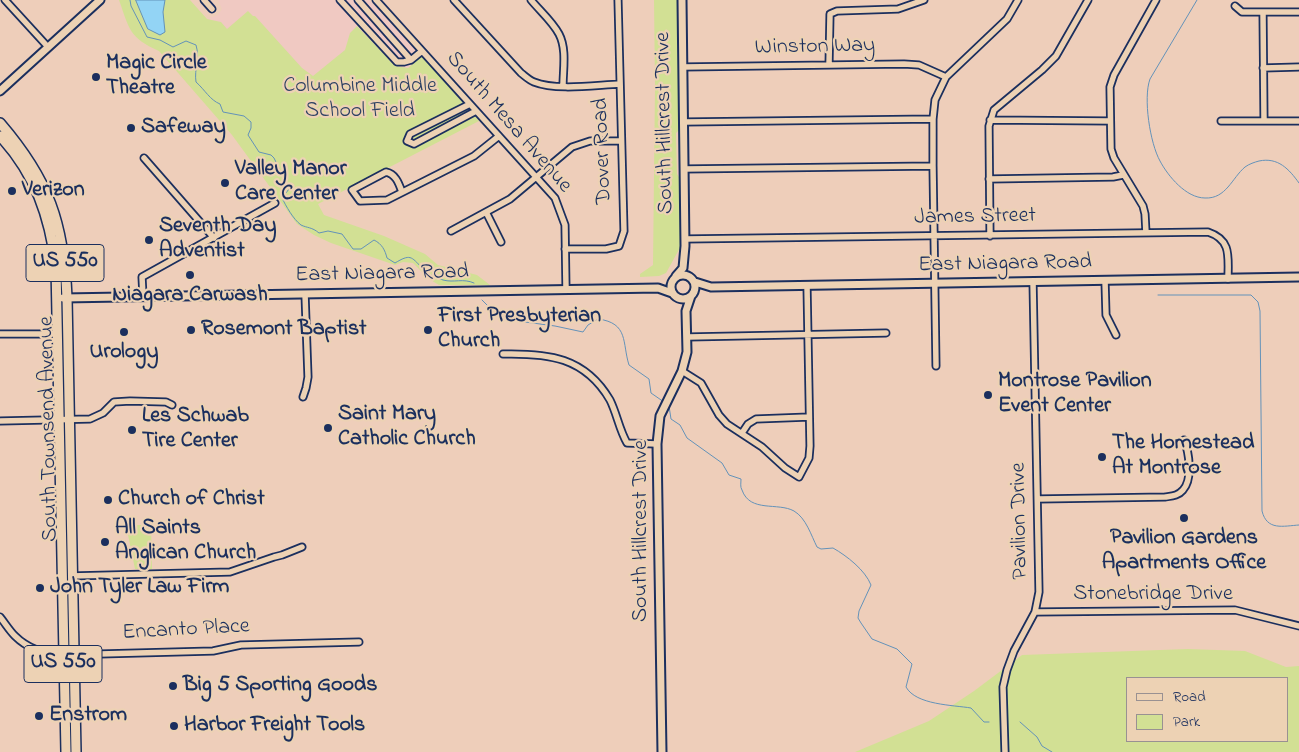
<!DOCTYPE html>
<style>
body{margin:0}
#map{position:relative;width:1299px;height:752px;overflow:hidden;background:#eeceba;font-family:"Indie Flower",sans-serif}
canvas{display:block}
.legend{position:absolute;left:1126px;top:677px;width:162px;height:65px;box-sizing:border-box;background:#edd2b4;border:1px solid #999192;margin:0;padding:6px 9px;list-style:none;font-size:15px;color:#1b2f5e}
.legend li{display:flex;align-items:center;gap:10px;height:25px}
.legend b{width:25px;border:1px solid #999192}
</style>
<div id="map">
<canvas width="1299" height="752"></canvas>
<ul class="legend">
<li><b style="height:6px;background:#edd2b4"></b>Road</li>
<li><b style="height:14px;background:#d2e094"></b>Park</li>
</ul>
</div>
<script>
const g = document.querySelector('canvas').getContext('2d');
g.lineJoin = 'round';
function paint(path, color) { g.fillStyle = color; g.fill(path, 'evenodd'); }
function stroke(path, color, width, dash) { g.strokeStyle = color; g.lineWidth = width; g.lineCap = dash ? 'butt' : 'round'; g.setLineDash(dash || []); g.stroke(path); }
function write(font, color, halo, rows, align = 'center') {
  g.font = font + ' "Indie Flower",sans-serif'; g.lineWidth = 4.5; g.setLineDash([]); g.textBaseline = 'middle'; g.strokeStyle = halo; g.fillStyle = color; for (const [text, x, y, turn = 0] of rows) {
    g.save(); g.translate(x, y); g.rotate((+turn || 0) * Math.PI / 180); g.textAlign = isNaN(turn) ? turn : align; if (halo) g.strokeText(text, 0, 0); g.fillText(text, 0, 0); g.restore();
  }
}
const built = new Path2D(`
 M218,0h151l93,101 -114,61 -141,-143 11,-4 4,-6z`);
const green = new Path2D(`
 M119,0h71l17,19 14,3 6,7 21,-18 5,5h2l47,52 11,8 32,-26 5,-17 7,-7 38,40 13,2 14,-12 57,65 -161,83 6,11 60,21 41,18 13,11 39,10 13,10h-51l-10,-6 -16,-16 -10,-1 -8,3 -64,-22 -17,-8 -17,-11 -65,-89 -73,-84c-30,-13 -30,-23 -40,-51z
 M654,0h23l2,130 -3,3 1,41 2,3 2,69 -15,27 -7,3 -19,1v-3l13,-9 2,-179z
 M126,525h25l1,44h-17z
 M1188,649l57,2 41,16 13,-1v86h-444l74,-31 45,-30 48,-36zM1128,678h160v63h-160z`);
const water = new Path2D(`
 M136,0h29l-2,12 2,20 -5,3 -12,-6z`);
const stream = new Path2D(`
 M130,0l1,6 16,31 13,3 13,7 13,-6 10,4c4,13 -2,24 0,37 9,8 14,18 24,22l3,8 21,4 7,6v6l-3,7 11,17 12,3 3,3 15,31 -7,9c4,8 11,21 19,27 6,3 11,2 18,8l9,-2 14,3 11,15h8l13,-9c8,4 11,10 13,18l8,5c15,-9 16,-7 27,5 5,6 13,9 21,12 11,3 20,-2 31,3
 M1197,0l-47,79c-7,19 0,64 10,82 8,15 26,37 45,37 21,1 27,-20 40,-31 4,-3 10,-5 14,-6 19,-4 30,8 40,22
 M1158,295h93l7,7 2,9 2,200c5,20 21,15 37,14
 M482,300l12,12 16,8 45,6 28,6 5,-7 10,-6c31,4 24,24 31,46l20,14 2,14 13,9
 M669,406l2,13 9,6 7,13 35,25 7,12 12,4c0,4 -1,8 1,11 8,23 36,12 52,21 12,7 17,24 23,36l4,2 12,-1c14,8 32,22 38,37l-12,26 -1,7 3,5 11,16 25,10 15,15 -6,23c10,18 47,18 65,21l13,14h5
 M1020,722l17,15 5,9 10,6`);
const minor = new Path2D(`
 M5,0l43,47
 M204,0l8,9
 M340,0l57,62h7l7,-2
 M358,0l53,60 11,-9
 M376,0l179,198 10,27 1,64
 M454,0l67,73c4,3 8,7 13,9 23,9 61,3 86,2
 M531,0c9,11 21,21 28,34 8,15 4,36 4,52
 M1235,6l7,6h57
 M1263,12l1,108
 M829,65l1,-51 7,-3 61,-2 26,-9
 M683,67l221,-3 15,1 27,12
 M1263,68l36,-1
 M470,104l-60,30 -3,7 7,3 62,-33
 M990,120l120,1
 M1221,121h78
 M684,122l249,-3
 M144,158l70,80
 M684,169l249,-3
 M989,179l124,-2 10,-2
 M402,192c-3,-8 -6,-18 -16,-20l-34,18 8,11 27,-1 87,-44 25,-20
 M486,212l15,30
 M451,231l59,-32 62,-52 18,-6h31
 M1146,233l-1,-19 -2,-8 -29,-48 -3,-9 -1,-62 4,-12 42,-75
 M990,236l-1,-110 5,-16 48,-40 14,-14 32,-56
 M685,239l523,-7c24,8 20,25 20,47
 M565,249h41l13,-3 5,-15 -6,-231
 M1105,281l1,34 10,20
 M143,296l-1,-19 133,-74
 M0,334h58
 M688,337l198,-4
 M503,354c45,-1 82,3 107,46 7,14 9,29 17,43l30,1
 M936,366l-3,-200v-47l2,-19 11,-23 61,-58 11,-19
 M682,371l19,12 18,32 8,9 35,23 23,21 14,9 10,-19 1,-12 -3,-160
 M303,397l3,-9 2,-11 -3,-83
 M0,421l90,-2 13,-6 11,-11 16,-1 36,1 6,3
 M742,433l6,-9 8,-5 53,-2
 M1038,499l127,-2c7,-1 13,-1 18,-7 10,-11 6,-38 1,-50
 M71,576l159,-4 44,-15 8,-2 20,-8
 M1035,612l200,-2 64,16
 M0,617c5,6 9,13 15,19 13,13 30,18 47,19l151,-4 28,-6 118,-3
 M1005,752l-2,-65 4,-17 7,-19 21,-39 4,-20 -6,-310`);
const tertiary = new Path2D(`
 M0,91l100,-91
 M671 287a12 12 0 1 1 24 0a12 12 0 1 1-24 0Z
 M676,276l7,-8 2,-22 -3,-246
 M695,282l16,5 588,-10
 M63,298l595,-10 14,5
 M662,752l-5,-308 3,-28 22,-45 5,-19 -1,-41 5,-15`);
const trunk = new Path2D(`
 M0,123c49,57 64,100 67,175l9,454
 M0,136c35,37 50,81 56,131l10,485`);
const markers = [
 [96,77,5,"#1b2f5e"],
 [131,128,5,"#1b2f5e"],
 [225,183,5,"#1b2f5e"],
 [12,191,5,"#1b2f5e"],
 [149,240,5,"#1b2f5e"],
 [190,275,5,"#1b2f5e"],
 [191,330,5,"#1b2f5e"],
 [428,330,5,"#1b2f5e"],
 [124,332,5,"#1b2f5e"],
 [988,395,5,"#1b2f5e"],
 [328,428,5,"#1b2f5e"],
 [132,430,5,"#1b2f5e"],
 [1102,457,5,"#1b2f5e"],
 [108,500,5,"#1b2f5e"],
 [1184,518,5,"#1b2f5e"],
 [105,542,5,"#1b2f5e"],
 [40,588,5,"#1b2f5e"],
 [173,686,5,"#1b2f5e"],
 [39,716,5,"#1b2f5e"],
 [174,726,5,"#1b2f5e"]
];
const shields = [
 [65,263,78],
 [63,664,78]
];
const shieldNames = [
 ["US 550",65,263],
 ["US 550",63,664]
];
const streetNames = [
 ["Winston Way",815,48,-1],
 ["South Mesa Avenue",508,123,49],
 ["South Hillcrest Drive",666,123,-91],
 ["Dover Road",604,151,-92],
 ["James Street",975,218,-1],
 ["East Niagara Road",1005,265,-1],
 ["East Niagara Road",382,275,-1],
 ["South Townsend Avenue",50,429,-91],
 ["Pavilion Drive",1021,521,-91],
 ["South Hillcrest Drive",642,531,-90],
 ["Stonebridge Drive",1153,595],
 ["Encanto Place",186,631,-3]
];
const poiNames = [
 ["Magic Circle",106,64],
 ["Theatre",106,89],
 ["Safeway",141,128],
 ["Valley Manor",235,170],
 ["Care Center",235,195],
 ["Verizon",22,191],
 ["Seventh Day",159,227],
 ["Adventist",159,252],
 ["Niagara Carwash",190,296,"center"],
 ["First Presbyterian",438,317],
 ["Church",438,342],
 ["Rosemont Baptist",201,330],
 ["Urology",124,353,"center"],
 ["Montrose Pavilion",998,382],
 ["Event Center",998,407],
 ["Saint Mary",338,415],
 ["Catholic Church",338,440],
 ["Les Schwab",142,417],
 ["Tire Center",142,442],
 ["The Homestead",1112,444],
 ["At Montrose",1112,469],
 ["Church of Christ",118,500],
 ["All Saints",115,529],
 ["Anglican Church",115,554],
 ["Pavilion Gardens",1184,539,"center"],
 ["Apartments Office",1184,564,"center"],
 ["John Tyler Law Firm",50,588],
 ["Big 5 Sporting Goods",183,686],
 ["Enstrom",49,716],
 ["Harbor Freight Tools",184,726]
];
const parkNames = [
 ["Columbine Middle",360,87],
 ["School Field",360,112]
];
paint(built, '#f0c9c2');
paint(green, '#d2e094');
paint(water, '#93d4f5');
stroke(water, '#6392b9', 1);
stroke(stream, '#6392b9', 1);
stroke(minor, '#1b2f5e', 9);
stroke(tertiary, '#1b2f5e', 11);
stroke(trunk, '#1b2f5e', 12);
stroke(minor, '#edd2b4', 5.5);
stroke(tertiary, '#edd2b4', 7);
stroke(trunk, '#edd2b4', 9);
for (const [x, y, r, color] of markers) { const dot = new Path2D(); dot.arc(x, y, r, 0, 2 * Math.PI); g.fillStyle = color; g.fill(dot); stroke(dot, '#edd2b4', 2); }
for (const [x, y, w] of shields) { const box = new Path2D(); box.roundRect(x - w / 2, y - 18.5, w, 37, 4); g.fillStyle = '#edd2b4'; g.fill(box); stroke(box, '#1b2f5e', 1); }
write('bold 21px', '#1b2f5e', null, shieldNames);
write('22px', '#1b2f5e', '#edd2b4', streetNames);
write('bold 22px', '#1b2f5e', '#edd2b4', poiNames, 'left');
write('22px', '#2d4163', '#edd2b4', parkNames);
</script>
